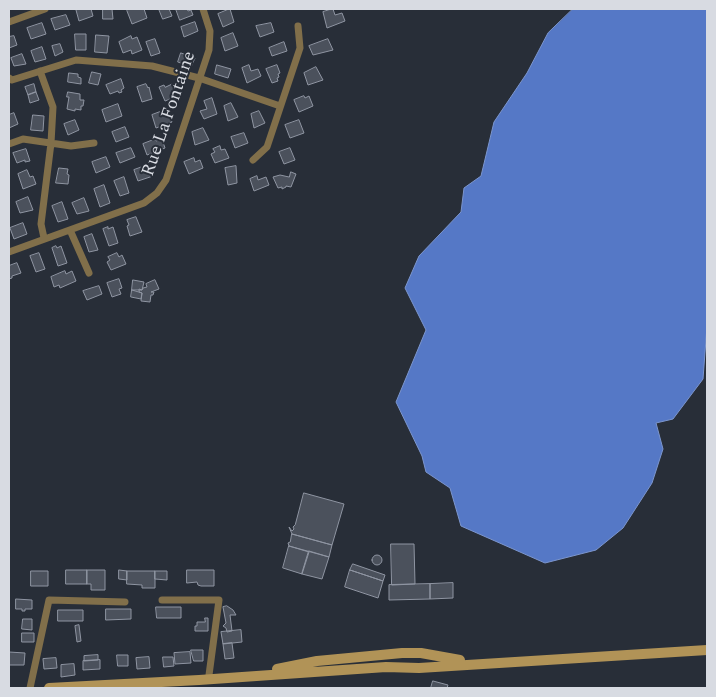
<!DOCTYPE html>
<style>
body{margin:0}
#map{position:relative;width:716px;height:697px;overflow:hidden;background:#282e38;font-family:Spectral,serif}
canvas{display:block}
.frame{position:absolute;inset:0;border:10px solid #d8dbe2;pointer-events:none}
</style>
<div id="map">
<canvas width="716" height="697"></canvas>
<div class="frame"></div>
</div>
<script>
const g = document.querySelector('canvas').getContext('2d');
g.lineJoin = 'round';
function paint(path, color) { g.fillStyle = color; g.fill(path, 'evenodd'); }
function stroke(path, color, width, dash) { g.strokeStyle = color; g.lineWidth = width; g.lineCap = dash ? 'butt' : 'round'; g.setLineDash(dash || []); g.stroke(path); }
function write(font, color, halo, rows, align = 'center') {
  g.font = font + ' Spectral,serif'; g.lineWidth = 4; g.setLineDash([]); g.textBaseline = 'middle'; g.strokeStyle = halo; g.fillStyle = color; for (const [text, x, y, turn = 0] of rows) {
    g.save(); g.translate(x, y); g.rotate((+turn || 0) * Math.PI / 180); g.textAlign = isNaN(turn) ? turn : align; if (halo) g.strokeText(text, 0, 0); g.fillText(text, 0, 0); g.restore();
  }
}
const water = new Path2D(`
 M573,9h134v317l-4,53 -30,40 -17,4 7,26 -11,34 -29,45 -27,22 -51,13 -84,-37 -11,-38 -24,-16 -4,-16 -26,-54 30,-72 -21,-42 14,-32 42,-44 3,-24 17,-12 13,-54 33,-49 21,-40z`);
const building = new Path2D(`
 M81,9h10l2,7 -14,5 -3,-11z
 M103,9h9l1,10h-10z
 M128,9h16l3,9 -15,6 -5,-13z
 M159,9h10l3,7 -9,3z
 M176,9h11l1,2 3,-1 2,5 -13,5z
 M230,9l4,13 -11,5 -5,-13z
 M333,9l2,6 7,-2 3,8 -18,7 -4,-16z
 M66,15l4,10 -15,5 -4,-11z
 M195,22l3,9 -14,6 -3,-10z
 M42,23l4,11 -15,5 -4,-11z
 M271,23l3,9 -14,5 -4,-11z
 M233,33l5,13 -13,5 -4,-13z
 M75,34h11v16h-10z
 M96,35l13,1 -2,17 -12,-1z
 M14,36l3,9 -8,3v-11z
 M131,36l1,3 5,-2 5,13 -10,4 -1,-4 -8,3 -4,-11z
 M155,39l5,14 -9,3 -5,-14z
 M328,39l5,11 -20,5 -4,-9z
 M284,42l3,9 -15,5 -3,-8z
 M60,44l3,8 -8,4 -3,-10z
 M42,47l4,12 -11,3 -4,-11z
 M181,53l14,5 -4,9 -13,-5z
 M22,54l4,10 -12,2 -3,-8z
 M217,65l14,4 -3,9 -13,-4z
 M249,65l2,6 7,-2 3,7 -14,7 -5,-15z
 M277,65l3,8 -2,1 1,3 -2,1 1,3 -6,2 -6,-14z
 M316,67l7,13 -15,5 -4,-12z
 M92,72l9,2 -3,11 -9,-2z
 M69,73l9,1v3l3,1v6l-13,-2z
 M121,79l3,9 -3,2 1,2 -3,1 -1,-2 -8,3 -4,-9z
 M34,84l2,8 -8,3 -3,-8z
 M146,84l2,4 1,-1 3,12 -10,3 -5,-15z
 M173,84l5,12 -13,5 -6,-14 5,-2 1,2z
 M36,92l3,8 -9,3 -2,-8z
 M68,92l12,2v6h4l-1,6h-2v4l-6,-1v2l-8,-2 2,-12h-2z
 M304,96l1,2 4,-2 4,10 -14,6 -5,-12z
 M212,98l5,16 -13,5 -4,-8 7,-2 -3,-8z
 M231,103l7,14 -10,4 -4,-15z
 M118,104l4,12 -16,6 -4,-12z
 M259,111l6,12 -11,5 -3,-14z
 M160,112l1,3 7,-3 4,10 -16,6 -4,-13z
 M14,113l4,11 -9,4v-13z
 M33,115l11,1 -1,15 -12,-1z
 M75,120l4,10 -11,5 -4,-11z
 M299,120l5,13 -14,5 -5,-13z
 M125,127l4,10 -13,5 -4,-10z
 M203,128l6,12 -14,5 -3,-13z
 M244,133l4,10 -13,5 -4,-11z
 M156,139v2l6,-2 3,9 -18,7 -4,-11z
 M220,146l1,4 4,-1 4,9 -14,5 -4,-9 4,-2 -2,-3z
 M131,148l4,9 -15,6 -4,-10z
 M290,148l5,12 -11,4 -5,-12z
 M26,149l4,12 -5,1v-2l-8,3 -4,-10z
 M106,157l4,10 -14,6 -4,-11z
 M194,158l1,4 5,-2 3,8 -14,6 -5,-12z
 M148,165l5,11 -15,5 -4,-11z
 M236,166l1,17 -9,2 -3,-17z
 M59,168l9,1 -1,5 2,1 -1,9 -12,-1z
 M27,170l3,7 3,-1 3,8 -13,5 -5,-15z
 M291,172l5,2 -5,13 -5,-1v1l-4,2v-2l-4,1 -5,-11 7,-2 9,2z
 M257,176l1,4 8,-3 3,8 -15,6 -4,-12z
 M124,177l5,16 -9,3 -6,-15z
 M104,185l6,18 -10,4 -6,-18z
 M28,197l5,13 -13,3 -4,-11z
 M84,198l5,13 -12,3 -5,-11z
 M62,202l6,17 -10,3 -6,-16z
 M136,217l6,15 -12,4 -3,-10 2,-1 -2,-5z
 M23,223l4,11 -13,5 -4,-11z
 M108,227v2l5,-2 5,16 -9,3 -6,-17z
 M92,234l6,16 -9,2 -5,-15z
 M56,246l1,2 4,-2 6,17 -9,3 -6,-18z
 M39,253l6,16 -9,3 -6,-16z
 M117,253l2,4 3,-2 4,9 -15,6 -4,-8 3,-2 -2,-3z
 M17,263l4,10 -9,3v2l-3,1v-13z
 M65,271l1,3 6,-3 4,10 -16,7 -1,-3 -5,2 -3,-10z
 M119,279l3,9 -3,1 2,5 -9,3 -5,-14z
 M133,280l11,2 -2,8h-10z
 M155,280l4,9 -8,3h3l-1,3h-2l-1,7 -9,-1 1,-8 -3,-1v-3l3,1 1,-2 4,-1 -1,-3z
 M99,286l3,8 -15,6 -4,-9z
 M132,290l10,3 -1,6 -10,-2z
 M304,493l40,11 -12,41 -40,-11 -3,-7 3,4 2,-2 -1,-2 2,-2z
 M292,534l40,11 -3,12 -40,-11 -1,-3 2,-1z
 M391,544h23l1,40 -23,1z
 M289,546l20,6 -7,22 -19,-6z
 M309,551l20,6 -7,22 -20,-5z
 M372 560a5 5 0 1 1 10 0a5 5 0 1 1-10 0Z
 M353,564l32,11 -2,6 -33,-11z
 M66,570h21v14h-21z
 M87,570h18v20h-14v-6h-4z
 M119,570l8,1v9l-8,-1z
 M187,570h27v16h-13l-3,-1 -1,-3 -10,1z
 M350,570l33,11 -5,17 -33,-11z
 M31,571h17v15h-17z
 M127,571h28v17h-13v-3l-15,-1z
 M155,571h12v9l-12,-1z
 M453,583v15l-23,1v-15z
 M430,584v15l-41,1v-15z
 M16,599l16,1v9h-7v2h-3v-2h-6z
 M227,606l6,4 3,5h-6l2,16 -5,1 -1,-4 -3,-2 3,-3 -3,-16z
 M156,607h25v11h-24z
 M106,609h25v10l-25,1z
 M58,610h25v11h-25z
 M205,618h3v13h-13v-5h2v-4h8z
 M23,619h9v11l-10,-1z
 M79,625l2,16 -4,1 -2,-16z
 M241,630l1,12 -19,2 -2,-12z
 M22,633h12v9h-12z
 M232,643l2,15 -9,1 -2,-15z
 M191,650h12v11h-9z
 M9,652l16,1 -1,12h-15z
 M190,652l1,11 -16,1 -1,-11z
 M98,655v5l-14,1v-5z
 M117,655h11v11h-10z
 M149,657l1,11 -13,1 -1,-11z
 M163,657h10l1,9 -10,1z
 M56,658l1,10 -13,1 -1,-10z
 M100,660v9l-17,1v-9z
 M74,664l1,11 -14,2v-12z
 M433,681l15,4 -1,3h-16z`);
const minor = new Path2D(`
 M9,22l36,-13
 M40,71l13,36 -2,36 -10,81 3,14
 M9,78l3,2 64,-20 76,6 47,12 81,28
 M9,144l14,-5 48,7 23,-3
 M253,160l14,-13 33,-99 -2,-22
 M70,230l19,43
 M9,252l135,-49 13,-10 9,-13 43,-130 1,-19 -7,-22
 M162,600h57l-10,75 2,4
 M30,688l19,-88 76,2`);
const secondary = new Path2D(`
 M277,669l40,-8 85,-8h19l39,7
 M49,688l150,-8 187,-13 33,1 288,-18`);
const streetNames = [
 ["Rue La Fontaine",170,114,-71]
];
paint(water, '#5578c6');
stroke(water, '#7c96ce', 1);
paint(building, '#4b515c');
stroke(building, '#8f95a2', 1);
stroke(minor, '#816f4a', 7);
stroke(secondary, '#b19357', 10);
write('18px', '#d8dbe2', '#282e38', streetNames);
</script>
